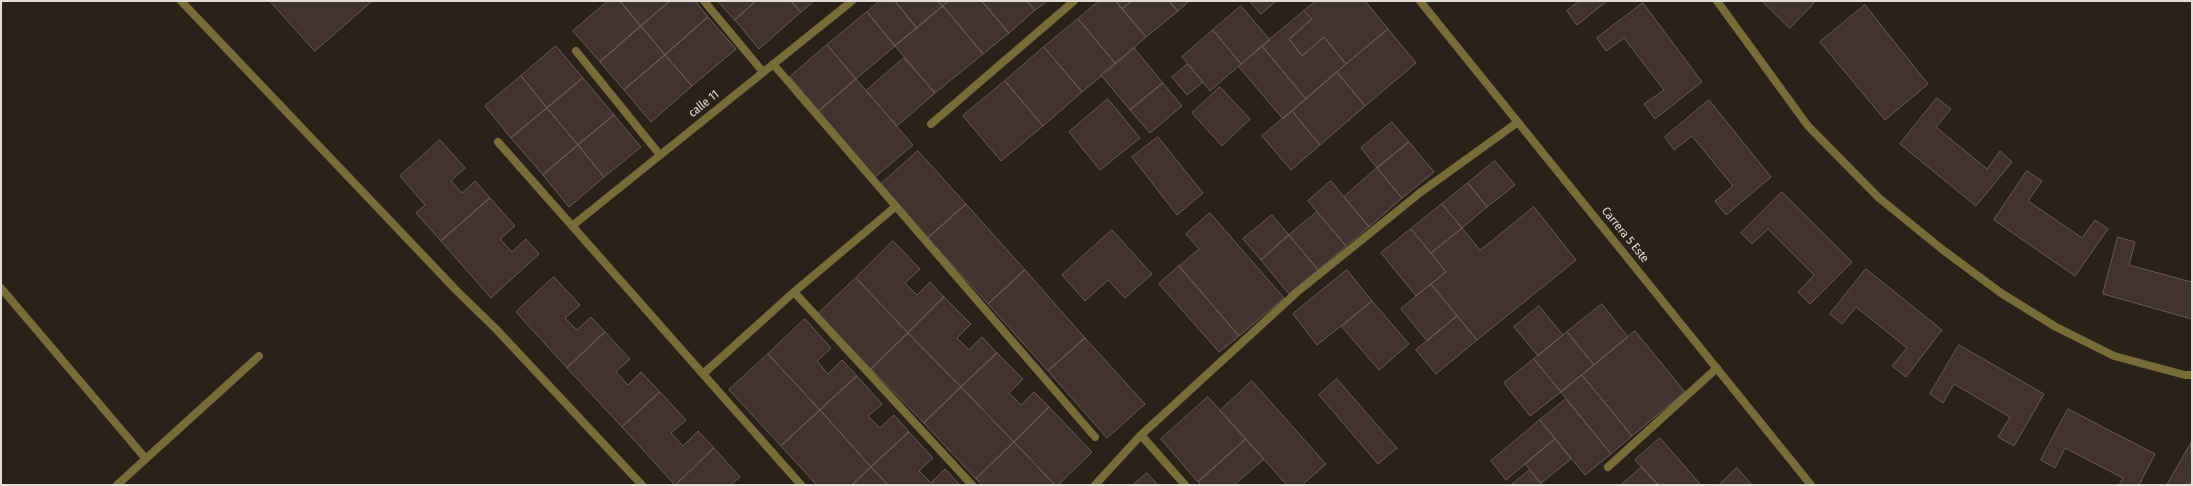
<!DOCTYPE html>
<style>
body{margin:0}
#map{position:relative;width:2193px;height:486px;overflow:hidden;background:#2a2218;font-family:"Fira Sans Condensed",sans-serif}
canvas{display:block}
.frame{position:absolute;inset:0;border:2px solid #e2ddd6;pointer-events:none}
</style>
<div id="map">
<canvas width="2193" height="486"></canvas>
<div class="frame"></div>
</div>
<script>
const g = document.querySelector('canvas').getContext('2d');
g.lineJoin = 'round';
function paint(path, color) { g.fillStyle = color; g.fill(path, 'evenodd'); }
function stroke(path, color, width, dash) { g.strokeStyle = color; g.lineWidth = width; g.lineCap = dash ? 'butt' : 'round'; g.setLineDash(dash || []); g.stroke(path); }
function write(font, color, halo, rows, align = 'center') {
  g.font = font + ' "Fira Sans Condensed",sans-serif'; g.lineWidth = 4; g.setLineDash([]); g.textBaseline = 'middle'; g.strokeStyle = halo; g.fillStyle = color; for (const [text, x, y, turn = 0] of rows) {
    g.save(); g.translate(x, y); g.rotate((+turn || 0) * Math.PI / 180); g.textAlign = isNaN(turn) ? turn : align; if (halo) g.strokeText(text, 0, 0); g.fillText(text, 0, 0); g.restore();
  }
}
const building = new Path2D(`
 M270,1h102l-57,50z
 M608,1h12l21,25 -41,36 -27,-31z
 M620,1h50l-29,25z
 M670,1h25l13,16 -43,38 -24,-29z
 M718,1h38l-21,19z
 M756,1h35l10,11 -42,37 -24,-29z
 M791,1h23l-13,11z
 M880,1h15l22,27 -22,18 -28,-34z
 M895,1h43l5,5 -26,22z
 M938,1h11l-6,5z
 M949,1h33l27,32 -26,21 -40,-48z
 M982,1h45l8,9 -26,23z
 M1027,1h20l-12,9z
 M1099,1h17l30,36 -30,27 -38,-45z
 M1116,1h16l-10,8z
 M1132,1h37l9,10 -32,26 -24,-28z
 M1169,1h20l-11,10z
 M1250,1h26l-15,13z
 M1316,1h49l23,28 -42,35 -22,-27 -22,19 -13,-17 23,-20 -8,-8z
 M1579,1h28l-30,24 -10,-14z
 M1762,1h50l2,2 -24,25z
 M1643,3l59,79 -47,37 -11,-15 20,-14 -40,-52 -18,13 -9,-13z
 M1865,5l63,79 -43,36 -65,-78z
 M943,6l40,48 -48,39 -40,-47z
 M1241,6l29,34 -29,24 -28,-34z
 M1304,11l8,8 -23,20 13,17 22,-19 22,27 -40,35 -44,-53z
 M867,12l28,34 -39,33 -29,-34z
 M708,17l28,32 -44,37 -27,-31z
 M1078,19l38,45 -34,28 -38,-45z
 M641,26l24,29 -41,35 -24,-28z
 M1388,29l28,34 -51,43 -28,-34z
 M1213,30l28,34 -31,27 -28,-34z
 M827,45l29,34 -37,32 -29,-34z
 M556,46l27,32 -36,30 -26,-32z
 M1262,46l44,53 -23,20 -44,-52z
 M1044,47l38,45 -39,34 -38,-45z
 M1134,48l29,35 -33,27 -29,-35z
 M665,55l27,31 -41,36 -27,-32z
 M904,58l31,35 -38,33 -31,-35z
 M1188,64l15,18 -16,13 -15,-18z
 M1337,72l28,34 -45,39 -28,-34z
 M521,76l26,32 -36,30 -26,-32z
 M583,78l31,37 -36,30 -31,-37z
 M856,79l57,66 -38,32 -56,-66z
 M1005,81l38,45 -42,35 -38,-45z
 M1163,83l19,23 -32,27 -20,-23z
 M1220,87l30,32 -28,27 -30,-33z
 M1937,98l14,11 -15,18 51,42 13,-18 12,11 -36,44 -76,-62z
 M1108,99l32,39 -40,32 -31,-38z
 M1709,100l62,77 -45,38 -11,-14 18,-15 -41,-50 -18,14 -9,-13z
 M547,108l31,37 -35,30 -32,-37z
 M1292,111l28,34 -29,25 -29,-34z
 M614,115l27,32 -37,30 -26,-32z
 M1392,122l17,20 -32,26 -16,-20z
 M1158,137l45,56 -26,22 -45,-58z
 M440,140l25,28 -14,13 11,12 13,-12 15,17 -49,43 -25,-28 9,-8 -25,-29z
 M1409,142l25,30 -32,26 -25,-30z
 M578,145l26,32 -35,30 -26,-32z
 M918,151l48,53 -38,34 -47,-54z
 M1495,161l20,24 -28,22 -19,-24z
 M1377,168l25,30 -33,29 -25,-30z
 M2027,171l15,10 -14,20 54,37 13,-18 13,9 -33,47 -81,-56z
 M1331,181l38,46 -23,19 -38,-45z
 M1468,183l19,24 -25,21 -20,-24z
 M1782,192l70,70 -42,42 -12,-12 16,-17 -46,-46 -16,15 -11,-11z
 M490,198l25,28 -15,13 12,13 14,-13 13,15 -48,44 -50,-57z
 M966,204l59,66 -37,34 -60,-66z
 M1442,204l20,24 -31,25 -20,-24z
 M1534,207l42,53 -99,80 -46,-56 15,-12 -15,-19 31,-25 18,22z
 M1317,212l29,34 -28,24 -29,-35z
 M1210,213l74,85 -45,38 -60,-70 20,-17 -13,-15z
 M1272,215l17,20 -28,25 -18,-21z
 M1411,229l35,43 -30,24 -35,-43z
 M1112,230l40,44 -27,24 -17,-18 -23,21 -23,-26z
 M1289,235l29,35 -29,24 -28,-34z
 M2118,237l17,5 -6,23 62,17 1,-2v39l-89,-25z
 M893,241l27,28 -15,14 12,12 13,-13 14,15 -36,36 -52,-55z
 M1179,266l60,70 -20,16 -60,-68z
 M1866,269l76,61 -36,47 -14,-11 15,-18 -51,-41 -14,17 -12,-10z
 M1025,270l60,68 -37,33 -60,-67z
 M1347,270l25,31 -55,44 -24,-31z
 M554,277l26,28 -15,13 12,12 14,-13 14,15 -38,36 -51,-56z
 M856,278l52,55 -37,36 -53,-55z
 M1431,284l26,32 -30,25 -26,-32z
 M944,297l27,27 -14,14 12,12 13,-13 15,16 -36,34 -53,-54z
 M1372,301l37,43 -30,26 -37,-43z
 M1602,304l26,33 -34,28 -27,-33z
 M1539,306l24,29 -25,21 -24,-29z
 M1457,316l20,24 -41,34 -20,-24z
 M805,319l26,29 -14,13 11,13 14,-14 15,16 -37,34 -52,-56z
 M1635,331l50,61 -53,44 -50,-61z
 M605,332l25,27 -14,13 12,13 13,-13 19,20 -38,35 -55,-59z
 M1567,332l27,33 -33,27 -27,-33z
 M908,333l53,54 -37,36 -53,-54z
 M1085,338l60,66 -38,34 -59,-67z
 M1959,345l85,49 -30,52 -16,-9 12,-20 -56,-33 -11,19 -13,-9z
 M997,353l26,26 -14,14 12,12 13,-13 15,15 -35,35 -53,-55z
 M768,354l52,56 -39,36 -52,-56z
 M1534,359l27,33 -31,24 -26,-33z
 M1582,375l50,61 -21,18 -50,-62z
 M857,376l25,28 -14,12 12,12 14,-13 15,17 -38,35 -51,-57z
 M1337,379l60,69 -19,16 -59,-69z
 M1252,381l74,83 -24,21h-15l-67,-74z
 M961,387l53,55 -38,37 -52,-56z
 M660,392l26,28 -15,13 12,13 15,-15 16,17 -39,37 -53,-58z
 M1208,397l38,42 -48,43 -37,-43z
 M1566,399l45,55 -26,21 -45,-55z
 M1049,407l43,45 -34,33h-3l-41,-43z
 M2068,409l87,45 -16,31h-20l4,-7 -58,-30 -10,20 -14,-8z
 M820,410l51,57 -19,18h-35l-36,-39z
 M1540,420l15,19 -49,41 -15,-19z
 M909,432l24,26 -14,13 12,12 14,-14 15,16h-72l-17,-18z
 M1660,438l41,47h-43l-23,-25z
 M1246,439l18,20 -30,26h-33l-3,-3z
 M1555,439l16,20 -30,24 -16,-19z
 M1014,442l41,43h-72l-7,-6z
 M2191,443l1,41 -5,-2 -1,3h-19z
 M714,448l26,29 -9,8h-55z
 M871,467l17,18h-36z
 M1642,467l16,18h-37z
 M1737,468l15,17h-33z
 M1530,470l12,15h-31z
 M1147,473l11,12h-25z`);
const service = new Path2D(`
 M931,124l143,-123`);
const minor = new Path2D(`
 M181,1l275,289 41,40 145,155
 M704,1l59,71
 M1717,1l91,125 71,72 64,52 58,43 55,34 58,29 71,19h7
 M576,51l84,104
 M773,64l322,373
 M498,142l303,343
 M572,226l280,-225
 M1,288l145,171
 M794,292l178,193
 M703,374l91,-82 101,-85
 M1141,435l44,50
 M1608,467l109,-99
 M117,485l142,-129
 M1095,485l46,-50 155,-142 125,-101 97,-70`);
const tertiary = new Path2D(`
 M1420,1l391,484`);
const streetNames = [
 ["calle 11",704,104,-39],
 ["Carrera 5 Este",1625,235,51]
];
paint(building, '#41342e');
stroke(building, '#6a5b55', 1);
stroke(service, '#776d3a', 8);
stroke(minor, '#776d3a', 8);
stroke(tertiary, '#776d3a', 8);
write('12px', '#e2ddd6', '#2a2218', streetNames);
</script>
